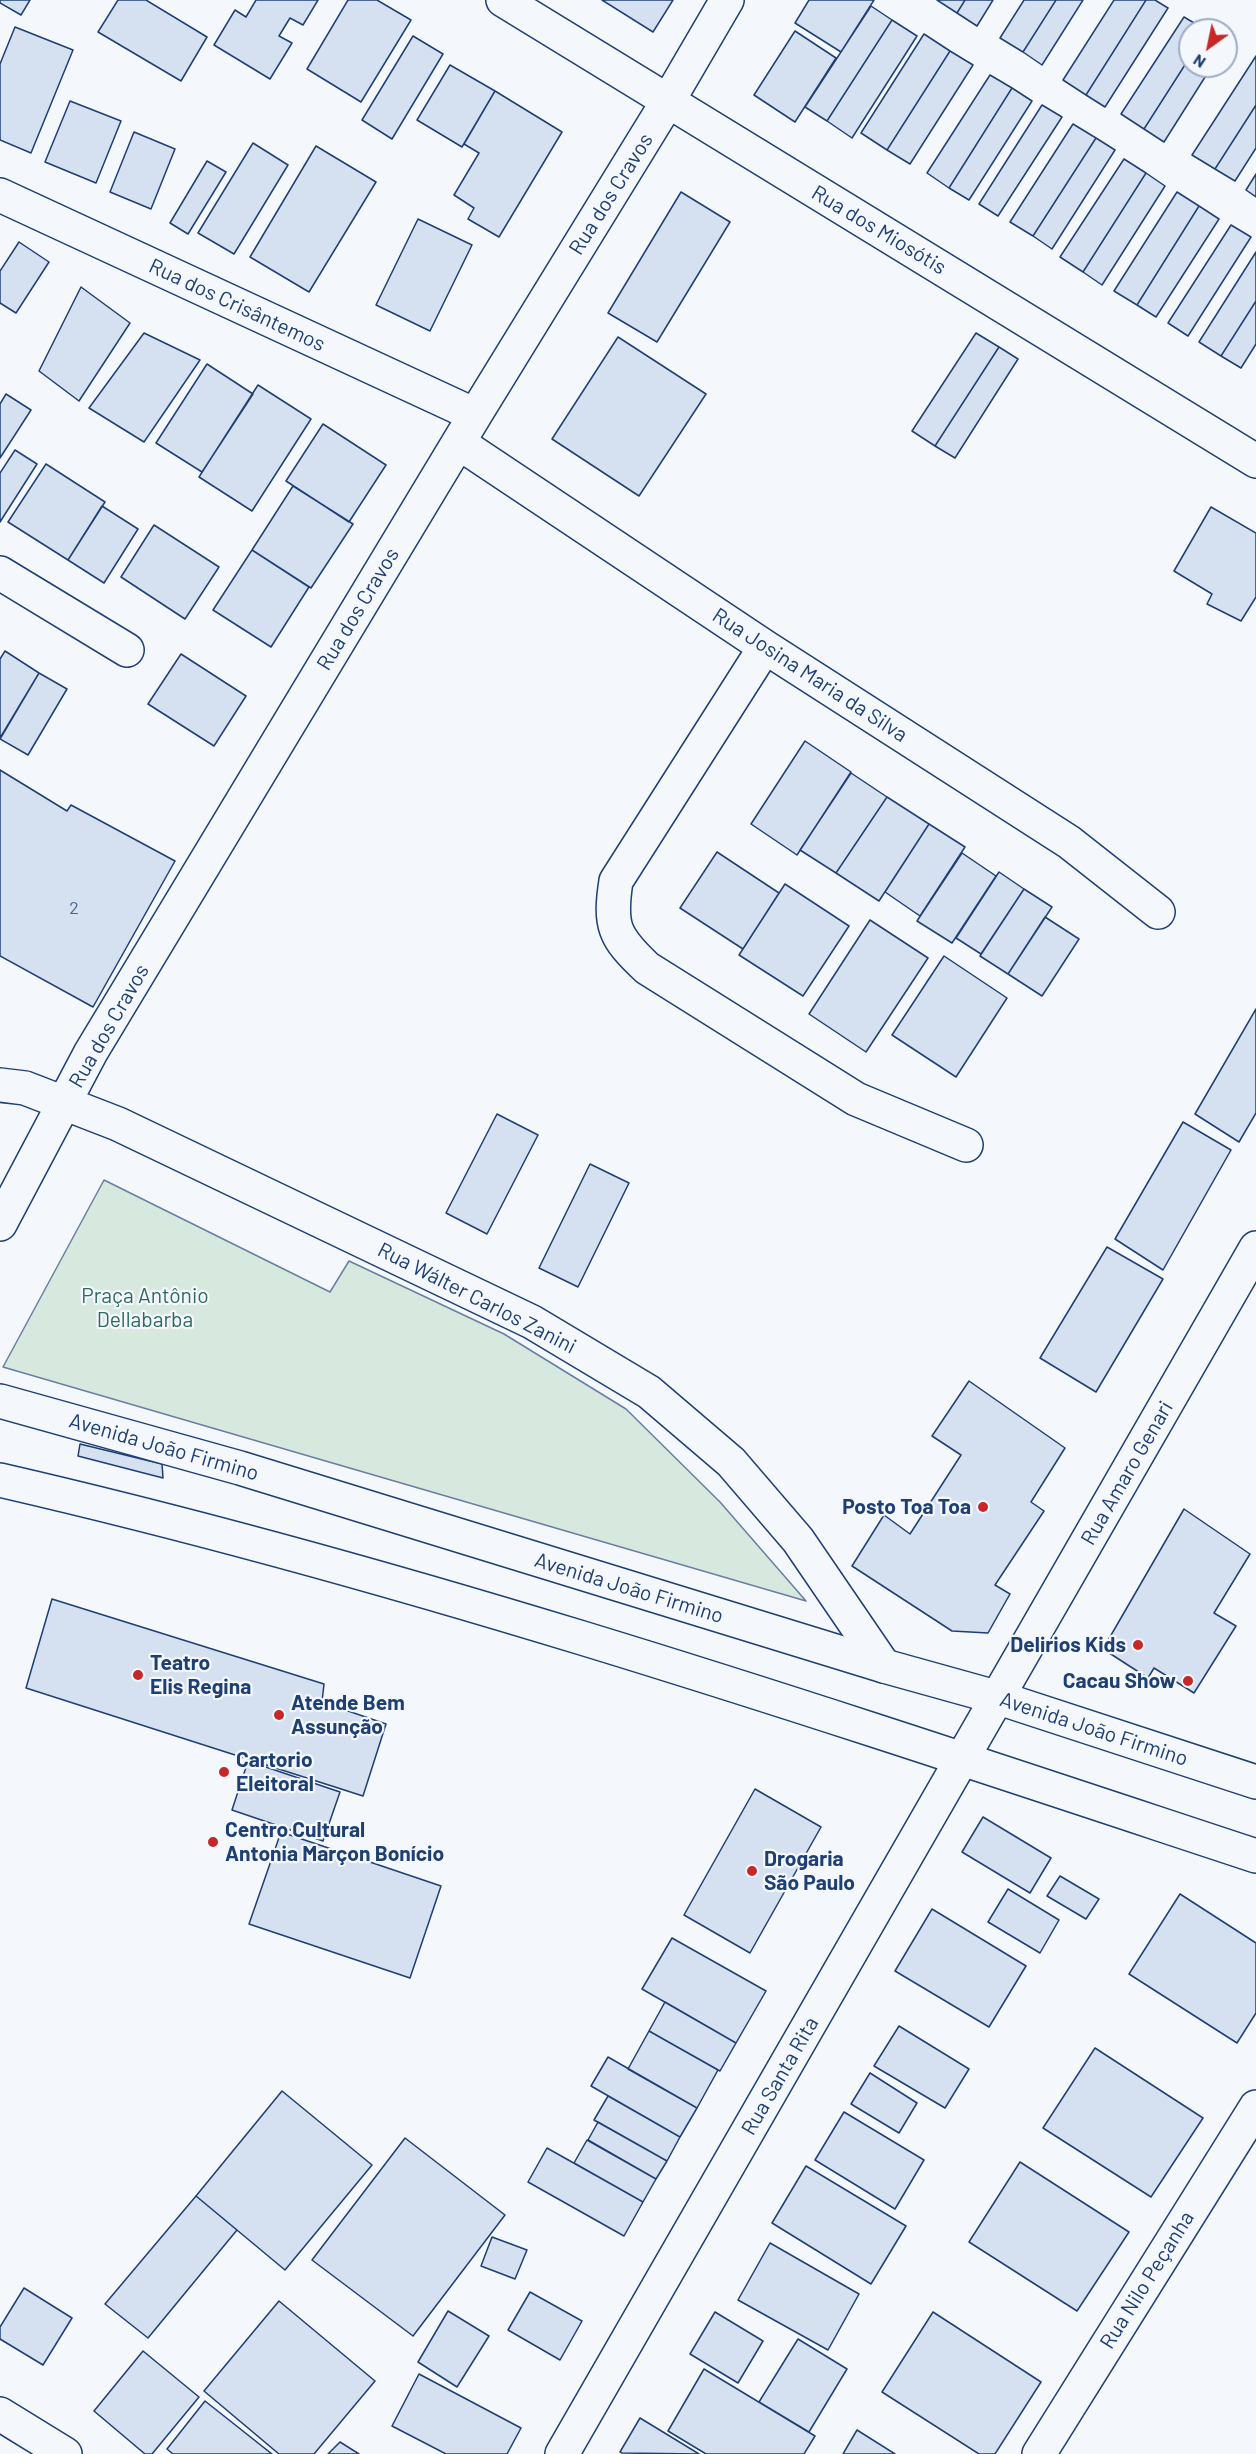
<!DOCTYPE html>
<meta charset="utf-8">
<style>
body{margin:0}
#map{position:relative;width:1256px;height:2454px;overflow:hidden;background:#f4f7fb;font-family:Barlow,sans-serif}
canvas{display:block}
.north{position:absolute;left:1178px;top:18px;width:60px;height:60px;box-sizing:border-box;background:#f4f7fb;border:2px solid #9eadc5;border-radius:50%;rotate:213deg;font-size:16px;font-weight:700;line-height:24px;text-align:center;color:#1d3f73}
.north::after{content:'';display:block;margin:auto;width:21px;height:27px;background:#c62828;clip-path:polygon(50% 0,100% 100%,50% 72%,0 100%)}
</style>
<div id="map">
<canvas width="1256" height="2454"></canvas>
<div class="north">N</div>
</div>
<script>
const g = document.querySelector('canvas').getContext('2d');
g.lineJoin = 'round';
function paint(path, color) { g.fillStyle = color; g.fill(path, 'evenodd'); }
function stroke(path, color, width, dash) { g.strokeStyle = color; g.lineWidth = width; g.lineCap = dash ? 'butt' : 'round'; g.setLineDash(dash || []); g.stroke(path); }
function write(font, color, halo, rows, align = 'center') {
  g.font = font + ' Barlow,sans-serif'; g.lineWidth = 4.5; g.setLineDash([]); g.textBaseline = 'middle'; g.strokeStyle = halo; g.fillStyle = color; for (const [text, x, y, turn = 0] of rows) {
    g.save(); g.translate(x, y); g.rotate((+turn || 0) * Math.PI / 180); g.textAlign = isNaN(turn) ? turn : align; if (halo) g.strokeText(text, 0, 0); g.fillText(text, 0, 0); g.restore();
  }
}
const green = new Path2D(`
 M104,1180l226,112 19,-31 155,73 122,75 94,93 86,99 -803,-234z`);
const building = new Path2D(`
 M0,0h30l-9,15 -21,-12z
 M118,0h28l61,37 -26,44 -83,-49z
 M256,0h62l-15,25 -13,-7 -11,18 13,7 -22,36 -56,-34 21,-35 11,7z
 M348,0h29l34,20 -50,82 -54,-33z
 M602,0h71l-20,32z
 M809,0h65l-33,52 -46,-29z
 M937,0h28l-8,13z
 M965,0h28l-16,26 -20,-13z
 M1024,0h32l-33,52 -23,-14z
 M1056,0h27l-41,65 -19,-13z
 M1114,0h32l-60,95 -23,-15z
 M1146,0h9l13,8 -63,99 -19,-12z
 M871,6l21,14 -65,101 -22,-14z
 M1184,17l22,13h-16v27l-46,72 -23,-15z
 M892,20l25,16 -65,102 -25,-17z
 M15,27l58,23 -42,103 -31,-13v-76z
 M795,31l41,27 -41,64 -41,-27z
 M924,34l26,17 -63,99 -26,-17z
 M413,36l30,18 -51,85 -30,-19z
 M950,51l23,14 -63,99 -23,-14z
 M1256,56v49l-41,64 -23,-14z
 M1190,57v9h22l-48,76 -20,-13z
 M450,65l45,26 -33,56 -45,-27z
 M990,75l22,13 -63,100 -22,-15z
 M1012,88l20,13 -63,99 -20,-12z
 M495,91l67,41 -63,105 -31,-18 6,-11 -20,-13 25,-42 -15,-9z
 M70,101l51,20 -25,62 -51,-21z
 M1042,105l20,12 -64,99 -19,-12z
 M1256,105v43l-21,33 -20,-12z
 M1073,124l23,14 -63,98 -23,-14z
 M134,132l41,17 -24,60 -41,-17z
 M1096,138l19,12 -63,99 -19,-13z
 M253,143l35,22 -54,89 -36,-21z
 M316,146l60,36 -67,110 -59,-35z
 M1124,159l22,14 -63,99 -23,-15z
 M207,161l19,11 -38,62 -18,-11z
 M1146,173l19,13 -63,99 -19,-13z
 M1256,174v23l-10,-7z
 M681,192l49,30 -73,120 -49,-29z
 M1177,192l22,14 -62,99 -23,-14z
 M1199,206l20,13 -63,98 -19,-12z
 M418,219l54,26 -42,86 -54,-26z
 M1231,225l20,12 -63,99 -20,-13z
 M19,242l30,20 -33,51 -16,-10v-32z
 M1256,252v49l-35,55 -22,-14z
 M81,287l49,36 -51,78 -40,-30z
 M1256,301v43l-15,24 -20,-12z
 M144,333l56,27 -56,82 -55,-34z
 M976,333l23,14 -64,99 -23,-15z
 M618,337l88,57 -67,102 -87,-57z
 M999,347l19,12 -63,99 -20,-12z
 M207,364l46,30 -51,78 -46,-29z
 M258,385l53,34 -59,92 -53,-34z
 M6,394l25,16 -31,48v-54z
 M323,424l63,41 -37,57 -63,-41z
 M15,450l22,14 -37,58v-49z
 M46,464l59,38 -37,58 -60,-38z
 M293,486l60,38 -42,64 -59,-38z
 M102,506l36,23 -34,54 -36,-23z
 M1211,507l45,26v64l-15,24 -34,-17 5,-10 -38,-23z
 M154,525l65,42 -34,52 -64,-42z
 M252,550l57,37 -38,60 -58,-37z
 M5,651l34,22 -39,65v-79z
 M181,654l65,42 -32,50 -66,-42z
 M39,673l28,16 -39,66 -28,-16z
 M805,741l46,31 -54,83 -46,-31z
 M0,770l67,41 4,-6 104,56 -82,146 -93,-51z
 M851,773l36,24 -51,76 -36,-23z
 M887,797l42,27 -50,77 -43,-28z
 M929,824l36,23 -45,69 -35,-24z
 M717,852l62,41 -36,56 -63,-41z
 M962,853l34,23 -44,67 -35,-22z
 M999,872l25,17 -43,65 -25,-16z
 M785,884l64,42 -46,70 -64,-41z
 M1024,889l28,18 -44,67 -28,-18z
 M1045,917l34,22 -37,57 -34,-22z
 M870,920l58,38 -62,94 -57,-38z
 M944,956l63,42 -51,79 -64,-42z
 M1256,1009v104l-17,29 -44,-28z
 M497,1114l41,21 -51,99 -41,-21z
 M1183,1122l48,28 -68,120 -48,-31z
 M590,1164l39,19 -51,104 -39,-19z
 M1107,1247l56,32 -67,113 -56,-34z
 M969,1381l96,67 -34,54 13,9 -49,74 15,9 -22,39 -36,-2 -100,-65 32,-51 26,19 51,-79 -29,-19z
 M80,1444l82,20 1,14 -85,-22z
 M1184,1509l66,45 -36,59 22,13 -42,67 -40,-25 -6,10 -45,-29z
 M52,1599l272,85 -2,18 64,22 -23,72 -337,-108z
 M248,1761l92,31 -17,49 -91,-31z
 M755,1789l66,38 -71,126 -66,-38z
 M983,1817l68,41 -21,35 -68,-41z
 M281,1832l160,54 -31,92 -161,-54z
 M1060,1876l39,23 -13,20 -39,-23z
 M1008,1889l51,31 -19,33 -52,-31z
 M1180,1894l76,49v70l-19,30 -108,-69z
 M932,1909l94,57 -37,61 -94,-56z
 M672,1938l94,53 -30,52 -94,-54z
 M665,2002l71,41 -16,28 -71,-40z
 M899,2026l70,43 -24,39 -71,-42z
 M649,2031l69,39 -21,38 -69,-39z
 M1095,2048l108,70 -52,79 -108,-69z
 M608,2057l89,51 -17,29 -89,-51z
 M870,2073l47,30 -18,30 -48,-29z
 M282,2091l90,74 -87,105 -89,-74z
 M608,2096l72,41 -13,24 -73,-41z
 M844,2112l80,48 -29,49 -80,-49z
 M598,2122l69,39 -11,18 -68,-39z
 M405,2138l100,77 -92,121 -101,-76z
 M587,2140l69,39 -13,23 -69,-39z
 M547,2148l96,54 -19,34 -96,-54z
 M1020,2162l109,70 -52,79 -108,-69z
 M806,2166l100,60 -35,58 -99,-61z
 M196,2196l41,34 -89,108 -43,-34z
 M492,2237l35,13 -12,29 -34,-13z
 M770,2243l89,51 -31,56 -90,-50z
 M24,2288l48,30 -29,47 -43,-26v-12z
 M530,2292l52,29 -22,39 -52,-30z
 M279,2301l96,80 -61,73h-35l-75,-63z
 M448,2311l41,25 -32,51 -39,-25z
 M715,2312l48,29 -25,42 -48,-29z
 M933,2312l108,70 -46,72h-16l-97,-62z
 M798,2339l49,30 -38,63 -50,-30z
 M143,2351l56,46 -47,57h-7l-51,-43z
 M704,2369l111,67 -11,18h-98l-38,-23z
 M419,2374l102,54 -14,26h-61l-54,-28z
 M205,2401l67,53h-99l-6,-5z
 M640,2418l59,36 -77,-1 -2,-1z
 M857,2430l38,24h-52z
 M340,2442l19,12h-31z`);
const minor = new Path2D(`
 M503,0l753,461
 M0,195l475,220
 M459,443l306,204 304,195 89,70
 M0,573l127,77
 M765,647l-149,234c-7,45 -2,56 31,87l209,131 110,46
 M0,1085l25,3 93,36 414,198 117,70 82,70 67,78 86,126
 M0,1224l91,-172 384,-637 193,-314 59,-101
 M0,2414l65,40
 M562,2454l694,-1206
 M1039,2454l217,-347`);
const major = new Path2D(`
 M0,1401l240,67 644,198 115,32 257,84
 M0,1480c426,98 841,239 1256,376`);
const markers = [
 [983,1507,6,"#c62828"],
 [1138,1645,6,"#c62828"],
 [138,1675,6,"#c62828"],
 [1188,1681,6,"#c62828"],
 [279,1715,6,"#c62828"],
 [224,1772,6,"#c62828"],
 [213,1842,6,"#c62828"],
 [752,1871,6,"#c62828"]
];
const numberNames = [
 ["2",74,908]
];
const streetNames = [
 ["Rua dos Cravos",611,194,-58],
 ["Rua dos Miosótis",879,230,31],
 ["Rua dos Crisântemos",237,305,25],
 ["Rua dos Cravos",358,609,-59],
 ["Rua Josina Maria da Silva",810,675,33],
 ["Rua dos Cravos",109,1026,-60],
 ["Rua Wálter Carlos Zanini",477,1298,27],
 ["Avenida João Firmino",164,1447,16],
 ["Rua Amaro Genari",1127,1473,-60],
 ["Avenida João Firmino",629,1588,17],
 ["Avenida João Firmino",1094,1729,18],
 ["Rua Santa Rita",780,2076,-60],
 ["Rua Nilo Peçanha",1147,2280,-58]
];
const parkNames = [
 ["Praça Antônio",145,1296],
 ["Dellabarba",145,1320]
];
const poiNames = [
 ["Posto Toa Toa",971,1507,"right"],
 ["Delirios Kids",1126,1645,"right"],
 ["Teatro",150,1663],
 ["Elis Regina",150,1687],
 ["Cacau Show",1176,1681,"right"],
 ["Atende Bem",291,1703],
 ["Assunção",291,1727],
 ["Cartorio",236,1760],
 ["Eleitoral",236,1784],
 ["Centro Cultural",225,1830],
 ["Antonia Marçon Bonício",225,1854],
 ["Drogaria",764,1859],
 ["São Paulo",764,1883]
];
paint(green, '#d7e8df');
stroke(green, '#687fa3', 1.5);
paint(building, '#d5e0f0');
stroke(building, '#1d3f73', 1.5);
stroke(minor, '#1d3f73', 36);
stroke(major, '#1d3f73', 36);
stroke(minor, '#f4f7fb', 33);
stroke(major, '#f4f7fb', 33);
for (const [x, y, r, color] of markers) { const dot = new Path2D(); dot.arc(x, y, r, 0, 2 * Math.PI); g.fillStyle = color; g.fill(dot); stroke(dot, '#f4f7fb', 2); }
write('18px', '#4b6792', null, numberNames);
write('21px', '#1d3f73', '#f4f7fb', streetNames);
write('21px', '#2c6c60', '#f4f7fb', parkNames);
write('bold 21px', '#1d3f73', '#f4f7fb', poiNames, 'left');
</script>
